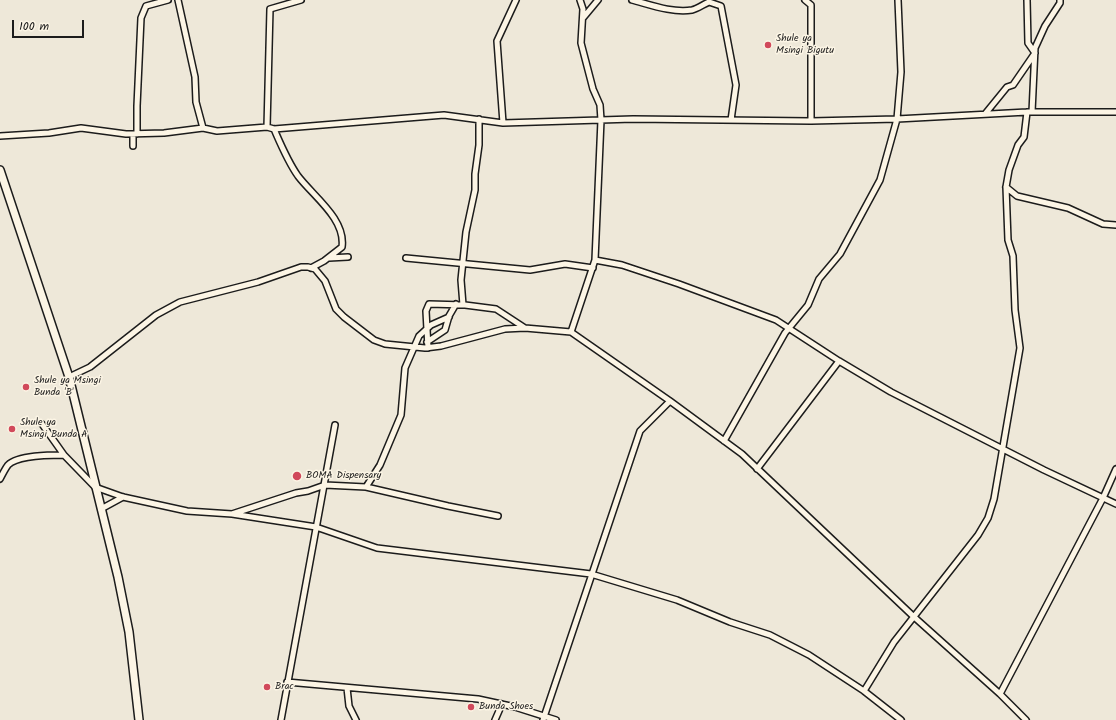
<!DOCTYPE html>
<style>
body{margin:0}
#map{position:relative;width:1116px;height:720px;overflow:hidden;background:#eee8d9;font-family:Kalam,sans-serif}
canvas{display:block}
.scale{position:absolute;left:12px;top:20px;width:72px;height:18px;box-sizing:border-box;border:2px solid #1c1c1c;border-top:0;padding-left:5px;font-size:12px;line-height:14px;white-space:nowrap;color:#1c1c1c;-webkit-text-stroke:3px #fcf5e5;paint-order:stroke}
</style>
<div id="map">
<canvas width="1116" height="720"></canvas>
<div class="scale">100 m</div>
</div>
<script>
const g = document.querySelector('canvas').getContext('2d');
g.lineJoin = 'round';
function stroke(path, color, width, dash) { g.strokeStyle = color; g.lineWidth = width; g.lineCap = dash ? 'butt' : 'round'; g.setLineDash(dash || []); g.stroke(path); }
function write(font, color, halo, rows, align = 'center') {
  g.font = font + ' Kalam,sans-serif'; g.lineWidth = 3; g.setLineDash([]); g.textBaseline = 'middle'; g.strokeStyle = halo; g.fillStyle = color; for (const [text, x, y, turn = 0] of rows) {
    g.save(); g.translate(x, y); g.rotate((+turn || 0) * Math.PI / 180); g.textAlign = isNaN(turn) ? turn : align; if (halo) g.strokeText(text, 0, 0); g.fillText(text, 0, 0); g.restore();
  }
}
const minor = new Path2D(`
 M178,0l17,77 1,25 7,26
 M632,0c19,5 40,13 60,10 5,-1 12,-6 17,-8l12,4 15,79 -5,35
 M805,0l6,5v116
 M583,18l15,-18
 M1032,112l3,-64 10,-22 15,-23v-3
 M985,114l22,-27 6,-2 22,-32 -7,-10 -1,-43
 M503,123l-6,-82 19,-41
 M267,127l3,-118 31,-9
 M274,129c7,16 14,33 24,47 15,20 48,43 44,71l-18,14 -13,7
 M133,134v12
 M137,134v-28l4,-88 5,-12 22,-6
 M0,136l49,-3 32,-5 45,6 38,-1 39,-5 14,3 50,-4 7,2 170,-14 59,8 130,-4 178,2 86,-2 130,-7h89
 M1006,187l11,9 51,12 35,16 13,1
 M329,258l19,-1
 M406,258l124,12 35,-6 28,4
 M595,260l27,5 57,19 97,36 63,41 52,31 153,78 72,34
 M463,305l-2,-25 5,-48 9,-42v-16l4,-29v-26
 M571,332l24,-72 6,-140 -1,-15 -7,-16 -12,-46 2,-34 -3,-9
 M427,342l18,-12 4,-14 7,-12
 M428,348l-2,-37 3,-7 36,1 31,4 29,19
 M69,377l21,-10 66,-52 24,-13 78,-20 43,-15h7l7,2 10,12 11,28 8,8 30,23 11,4 40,4 16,-2 64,-17 20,-1 46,4 99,69 72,53 171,162 87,78 26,26
 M42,424l22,31
 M724,441l61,-108 23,-28 11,-26 21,-25 40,-74 17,-61 4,-47 -3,-72
 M757,469l82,-108
 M0,479c2,-4 5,-10 8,-14 10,-10 42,-10 56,-10l31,32 28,10 64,14 45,3 84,13 61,21 214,26 86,26 53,22 40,13 39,20 55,36 37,29
 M366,487l82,19 50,10
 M101,509l22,-12
 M232,514l64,-21 12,-2 17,-6 41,2 14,-22 21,-50 4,-47 14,-32 12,-11 18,-8
 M287,682l191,17 37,8 41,13
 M347,688l2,18 7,14
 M864,691l30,-49 84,-107 10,-17 6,-19 26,-151 -5,-38 -2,-54 -5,-16 -2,-53 3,-17 9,-25 6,-8 3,-25
 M1000,694l103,-196 13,-29
 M281,720l54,-295
 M495,720l7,-16
 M543,720l97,-289 30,-30`);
const secondary = new Path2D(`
 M0,170l69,207 49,200 11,55 10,88`);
const markers = [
 [768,45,4,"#d1495b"],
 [26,387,4,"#d1495b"],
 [12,429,4,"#d1495b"],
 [297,476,5,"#d1495b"],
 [267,687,4,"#d1495b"],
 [471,707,4,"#d1495b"]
];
const poiNames = [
 ["Shule ya",776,39],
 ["Msingi Bigutu",776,51],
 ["Shule ya Msingi",34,381],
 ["Bunda 'B'",34,393],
 ["Shule ya",20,423],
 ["Msingi Bunda A",20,435],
 ["BOMA Dispensary",306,476],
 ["Brac",275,687],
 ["Bunda Shoes",479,707]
];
stroke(minor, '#1c1c1c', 8);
stroke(secondary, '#1c1c1c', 10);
stroke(minor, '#fcf5e5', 5);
stroke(secondary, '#fcf5e5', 7);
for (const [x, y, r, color] of markers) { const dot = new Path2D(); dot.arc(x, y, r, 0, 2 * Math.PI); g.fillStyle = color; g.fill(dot); stroke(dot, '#fcf5e5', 1.5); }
write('10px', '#1c1c1c', '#fcf5e5', poiNames, 'left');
</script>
